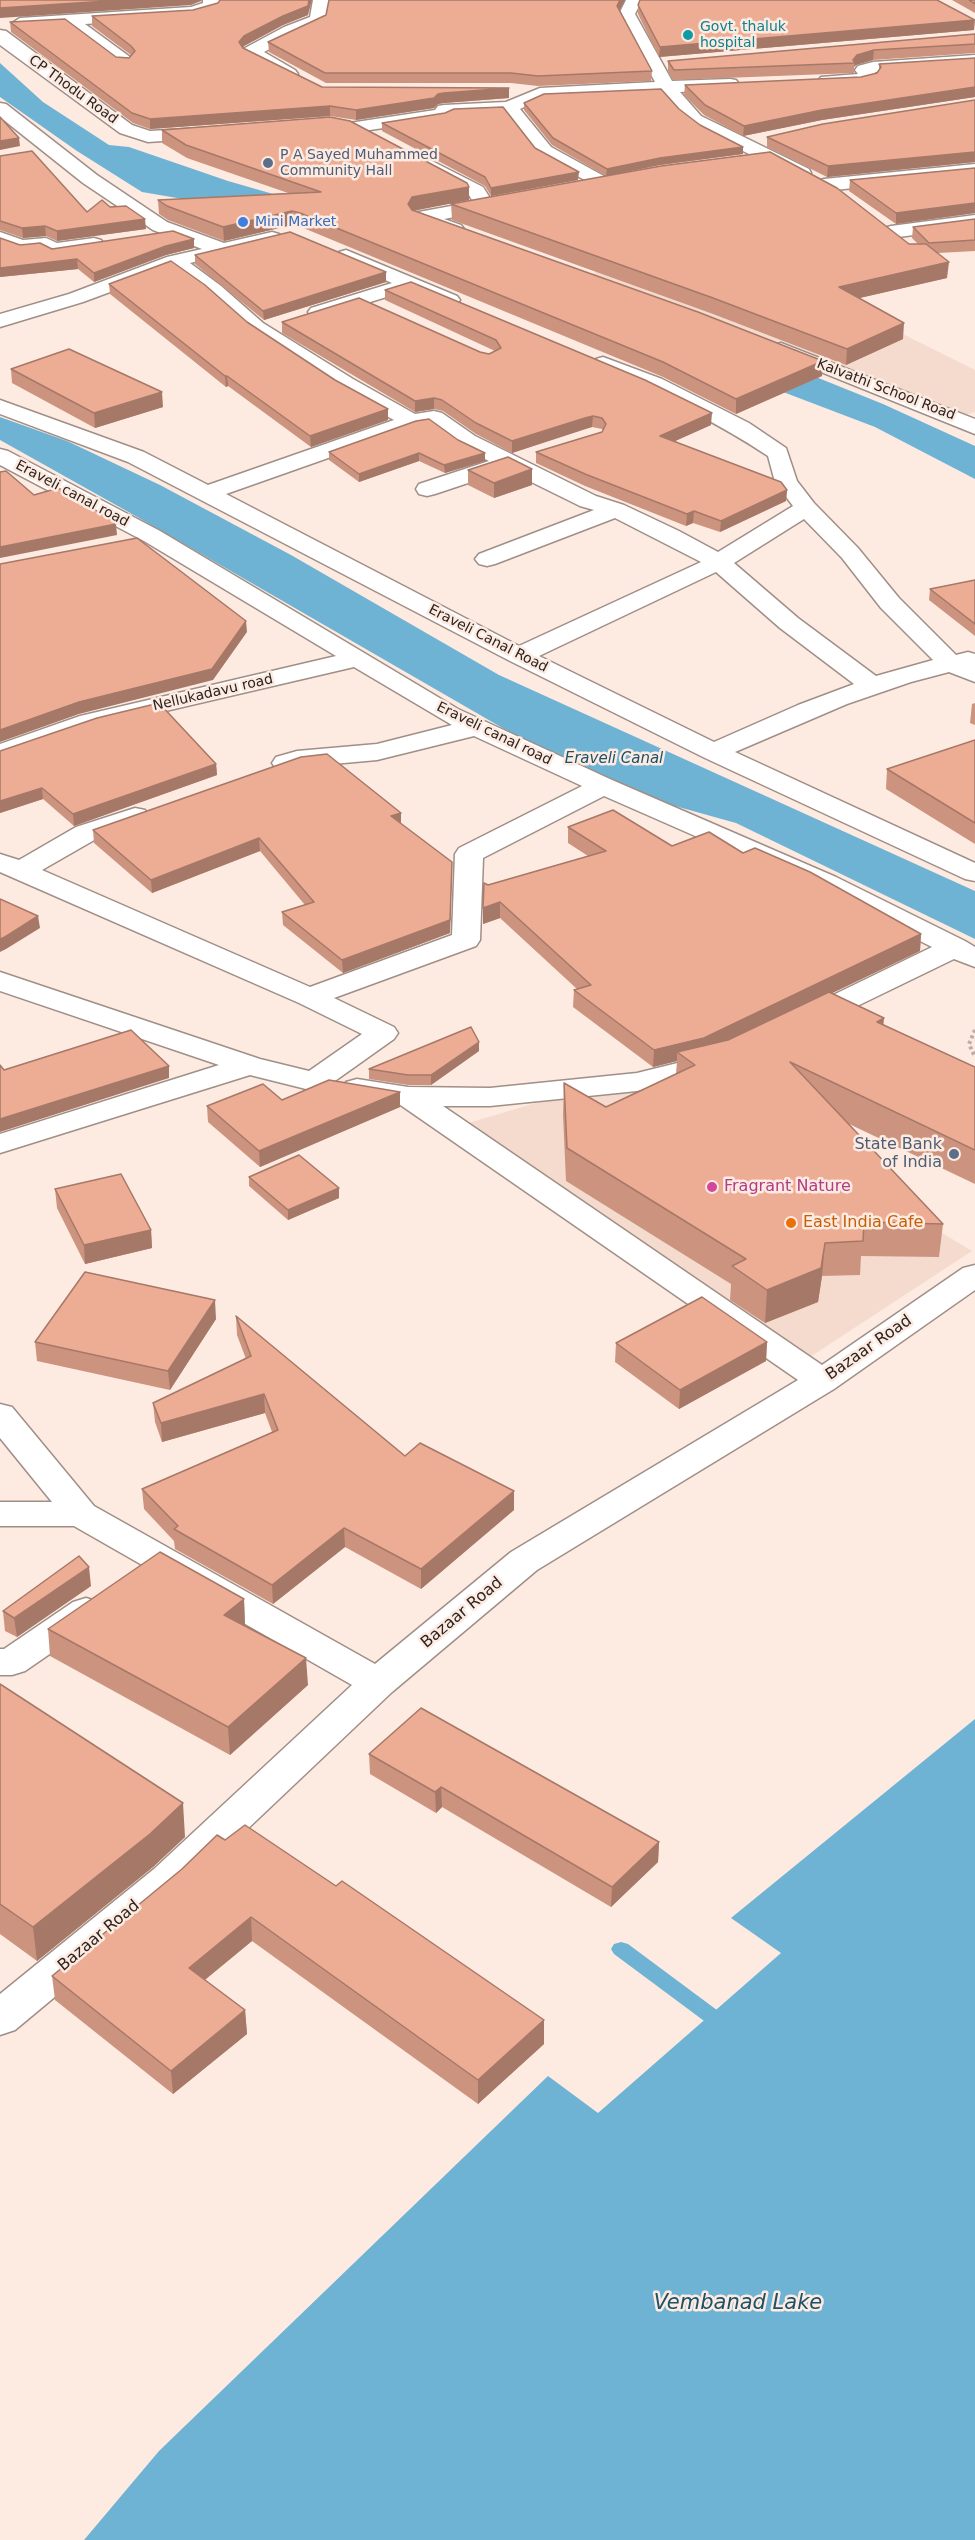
<!DOCTYPE html>
<style>
body{margin:0}
canvas{display:block;background:#fdeae1}
</style>
<canvas width="975" height="2540"></canvas>
<script>
const g = document.querySelector('canvas').getContext('2d');
g.lineJoin = 'round';
function paint(path, color) { g.fillStyle = color; g.fill(path, 'evenodd'); }
function stroke(path, color, width, dash) { g.strokeStyle = color; g.lineWidth = width; g.lineCap = dash ? 'butt' : 'round'; g.setLineDash(dash || []); g.stroke(path); }
function write(font, color, halo, rows, align = 'center') {
  g.font = font + ' "DejaVu Sans",sans-serif'; g.lineWidth = 5; g.setLineDash([]); g.textBaseline = 'middle'; g.strokeStyle = halo; g.fillStyle = color; for (const [text, x, y, turn = 0] of rows) {
    g.save(); g.translate(x, y); g.rotate((+turn || 0) * Math.PI / 180); g.textAlign = isNaN(turn) ? turn : align; if (halo) g.strokeText(text, 0, 0); g.fillText(text, 0, 0); g.restore();
  }
}
const built = new Path2D(`
 M601,269l257,43 117,58v42l-14,4 -370,-141z
 M690,1082l282,169 -162,106 -345,-233 71,-21z`);
const water = new Path2D(`
 M0,63l43,39 66,43 20,2 99,34 111,32 365,119 179,72 92,42v33l-100,-52 -357,-136 -224,-73 -152,-26 -65,-41 -77,-54z
 M0,417l67,24 93,44 131,70 208,120 476,216v48l-239,-116 -133,-37 -471,-272 -132,-74z
 M975,1719v821h-891l75,-89 389,-375 50,37 183,-160 -50,-35z`);
const stream = new Path2D(`
 M621,1942l7,2 105,78 3,5 -3,5 -7,3 -7,-3 -105,-78 -3,-5 3,-5z`);
const path = new Path2D(`
 M975,1030l-6,14 6,13`);
const minor = new Path2D(`
 M203,0h16l1,6 -2,4 -25,7 -108,7 45,33 3,4 -3,4h-12l-52,-40 -46,3 -8,-5 8,-5 171,-11 12,-4z
 M313,0h16l-5,24 -28,11 -32,17 31,18 3,4 -3,4h-12l-38,-22 -3,-4 3,-4 39,-21 26,-10z
 M626,0h16l-7,14 37,67 58,-2 6,1 3,4 -3,4 -6,1 -50,3 21,24 108,53 2,4 -2,4h-14l-106,-53 -28,-31 -118,5 -23,11 31,38 60,33 2,4 -2,4 -7,2 -67,-35 -33,-42 -51,2 -8,4 -89,13 -6,-1 -3,-4 3,-4 6,-1 79,-12 3,-4 6,-1 62,-3 34,-14 115,-6 -36,-68z
 M0,30l6,1 126,94 18,6 55,-3 6,1 3,4 -3,4 -6,1 -57,4 -28,-9 -120,-88z
 M975,55v10l-100,7 3,5c-10,12 -36,8 -51,9l-6,-1 -3,-4 3,-4 37,-3 -3,-4 3,-4 15,-4z
 M0,103l6,1 91,71 70,47 57,21 48,-11 7,2 3,4 -3,4 -89,21 31,23 42,37 90,56 62,35 19,-3 8,2 33,23 121,60 28,9 55,26 39,21 75,-46 -18,-24 -7,-26c-54,-36 -113,-64 -172,-89l-4,-4 4,-4 7,-2 59,22 87,44 37,25 11,33 17,22 44,45 41,50 57,57 12,-3 7,2v28l-26,-10 -38,10 -64,22 -112,48 240,111v18l-10,-2 -260,-121 -195,-97 -382,-199 -128,-48v-14l144,52 64,33 186,-65 -57,-31 -88,-58 -42,-37 -35,-25 -89,33 -83,25v-13l69,-20 98,-37 35,-8 -49,-19 -70,-47 -83,-66zM430,425l29,21 30,15 -70,23 -3,5 3,5 8,2 8,-2 72,-24 73,36 14,4 -115,44 -4,5 4,5 8,2 8,-2 120,-46 86,44 -182,84 -293,-152 190,-67zM804,519l38,39 39,50 52,52 -57,16 -78,-58 -64,-55zM716,572l64,56 74,56 -56,21 -84,37 -175,-86z
 M430,160l53,27 12,19 -3,4 -48,9 17,6 3,4 -3,4 -7,2 -41,-14 -3,-4 3,-4 60,-11 -4,-7 -46,-25 -2,-4 2,-4z
 M975,164v12l-151,15 -7,-2 -2,-4 2,-4 7,-2z
 M975,215v12l-84,11 -7,-2 -3,-4 3,-4 7,-2z
 M0,232l23,8 23,-2 11,5 37,-5 7,2 3,4 -3,4 -49,8 -11,-6 -20,2 -21,-7z
 M346,250l111,46 3,4 -3,4h-14l-34,-14 -84,26 -7,2 -7,-2 -3,-4 3,-4 81,-25 -53,-23 -3,-4 3,-4z
 M781,343l194,76v15l-201,-81 -3,-4 3,-4z
 M0,449l8,2 152,80 298,178 154,71 224,97 129,64 10,6v20l-21,-8 -138,67 -11,3 -11,-3 -4,-6 4,-6 138,-67 -116,-58 -212,-93 -121,62 -3,82 -4,6 -142,52 60,29 4,6 -4,6 -69,49 -11,3 -64,-16 -250,78v-19l219,-69 -219,-74v-19l260,87 49,12 53,-37 -63,-31 -299,-131v-18l19,6 57,-33 59,-19 10,2 4,6 -4,6 -49,17 -54,31 268,117 142,-52 3,-81 4,-6 123,-62 -108,-50 -97,24 -77,7 -15,4 -9,-2 -4,-6 4,-6 21,-6 80,-7 75,-19 -98,-58 -257,60 -97,34v-17l80,-28 256,-60 -192,-115 -144,-76z
 M718,1053l11,3 4,6 -4,6 -92,23 -147,15h-47l379,259 141,-97 12,-3v25l-141,99 -297,181 -145,122 -210,199 -167,139 -15,5v-41l154,-125 198,-184 -278,-159h-74v-24h52l-52,-64v-34l12,3 82,99 281,158 136,-112 287,-172 -399,-276 -53,-10 -4,-6 4,-6 11,-3 51,8 82,1 147,-15z
 M86,1598l13,4 6,9 -6,9 -74,51 -13,4h-12v-26h4l69,-47z`);
const wall = new Path2D(`
 M952,0h23v13z
 M218,3l90,12 -25,10 -39,21 -1,2 79,39 187,11 -65,5 -6,1 -4,4 -78,12 -26,-4 -180,13 -17,-6 -122,-91 -1,-10 106,35 13,1 2,-3 -39,-29v-10l101,-6z
 M638,5l336,25 -315,27 -21,-43z
 M620,10l32,61 -1,10 -113,5 -27,-3h-185l-57,-31 -1,-10 58,-27z
 M975,34v19l-102,7 -17,5 -2,2v6l-181,7 -5,-9v-10z
 M975,58v39l-153,23 -79,16 -39,-21 -20,-20 1,-10 176,-8 16,-4 2,-3v-6z
 M975,101v61l-148,15 -60,-30v-10z
 M524,103l155,6 21,16 43,29 -83,11 -54,11 -54,-31 -28,-35z
 M382,123l153,25 43,32 -87,16 -6,-10 -103,-55z
 M162,130l307,70 -55,10 408,166 -86,38 -73,-37 -362,-150 -9,-2 -68,16 -56,-21 -9,-6 -1,-14 130,-7 -101,-35 -25,-15z
 M0,156l87,56 23,-5 36,22 -89,12 -11,-5 -23,2 -23,-8z
 M975,168v45l-79,11 -47,-33 1,-11z
 M451,204l458,40h9l-6,-6 1,-11 62,-8v32l-37,2 9,25 -88,20 44,41 -57,26 -133,-51 -261,-94z
 M0,238l20,7 32,4 142,-10v9l-28,7 -72,27 -16,-13 -78,8z
 M195,255l191,17v10l-122,38 -69,-56z
 M109,284l138,38 88,58 53,29v11l-77,27 -83,-61 -2,1 -116,-93z
 M385,290l326,135 -37,16 113,49 -1,11 -66,31 -27,-9 -7,3 -101,-40 -49,-23v-11l66,-20 1,-2 -1,-1 -10,-2 -8,2 -72,24 -36,-19 -33,-23 -9,-2 -19,3 -133,-79v-11l207,32 6,-3 -110,-51z
 M11,369l152,38 -68,21 -83,-45z
 M416,421l69,40 -40,12 -26,-12 -60,21 -30,-22v-8z
 M468,470l64,15 -38,13 -26,-13z
 M975,580v56l-46,-36 1,-11z
 M975,703v22l-5,-2 2,-19z
 M975,740v104l-89,-55 1,-20z
 M0,751l216,13 1,11 -143,51 -31,-27 -43,14z
 M401,824l51,38 -2,71 -107,40 -60,-48 -1,-13 23,-7 -45,-54 -108,42 -58,-50 -1,-13z
 M568,827l104,19 71,7 178,81 -1,17 -88,42 52,32 91,42v117l-128,-61 96,101 -4,33 -78,-1 -1,19 -38,1 -4,26 -53,21 -35,-23 1,-16 -165,-103 -3,-66 1,-32 42,24 70,-33 1,-13 -24,6 -80,-60 1,-17 3,-1 -77,-71 -17,6v-16l5,-23 100,-29 -20,-13z
 M479,1051l-48,34h-23l-39,-6v-10z
 M400,1092v15l-140,60 -52,-45 -1,-16z
 M249,1177l90,21 -51,22 -39,-34z
 M55,1189l96,41 1,18 -67,16 -28,-56z
 M236,1316l169,140 109,35v19l-93,79 -76,-42 -72,57 -98,-55 -1,-8 -30,-32 -2,-20 130,-57 -7,-19 -103,29 -7,-20 -2,-19 93,-44 -9,-24z
 M216,1319l-46,71 -133,-29 -2,-19z
 M767,1342l-1,19 -87,48 -64,-47 1,-19z
 M91,1586l-74,51 -12,-6 -2,-20z
 M244,1599l1,27 63,59 -78,70 -180,-99 -2,-27z
 M0,1684l185,153 -32,30 -116,94 -37,-27z
 M369,1754l290,88 -1,20 -47,45 -169,-100 -6,6 -66,-39z
 M225,1840l111,46 208,134v24l-66,60 -226,-163 -47,39 40,30 2,24 -74,60 -118,-94 -3,-24z`);
const shadedWall = new Path2D(`
 M123,0h79l-1,1 -10,4 -191,13v-10z
 M309,0h3l-4,15 -25,10 -39,21 -4,6 -1,-10 5,-6z
 M620,0h5l-8,15v-9z
 M975,20l-1,10 -315,27 1,-10z
 M874,50l-1,10 -17,5 -2,2 1,-4 -2,-3 4,-5z
 M975,87v10l-153,23 -79,16 1,-10 78,-16z
 M509,88v10l-65,5 -6,1 -4,4 -78,12v-10l88,-17z
 M330,106v10l-180,13v-10z
 M19,138l1,8 -20,4v-9z
 M743,147v7l-83,11 -54,11 1,-7 53,-11z
 M975,152v10l-148,15 1,-11z
 M579,172l-1,8 -87,16v-8z
 M469,187v13l-56,11 -5,-7 4,-7z
 M975,203v10l-79,11v-11z
 M292,211v14l-68,16 -1,-14z
 M145,219l1,10 -89,12v-10z
 M45,226l1,10 -23,2 -1,-10z
 M194,239v9l-28,7 -72,27v-9l72,-27z
 M77,259l1,10 -78,8v-9z
 M949,262l-2,16 -109,25 1,-16z
 M386,272v10l-122,38 -1,-9z
 M904,323l-1,16 -57,26 1,-16z
 M823,361l-1,15 -86,38v-15z
 M225,376h2l1,10 -2,1z
 M162,392l1,15 -68,21 -1,-15z
 M434,398v11l-19,3v-11z
 M388,409v11l-77,27 -1,-11z
 M712,413l-1,12 -51,23v-12z
 M593,416l-1,11 -80,26v-12z
 M419,453v8l-60,21v-8z
 M485,453v8l-40,12 -1,-8z
 M532,469v16l-38,13v-15z
 M787,490l-1,11 -66,31 1,-11z
 M694,511l-1,12 -7,3 1,-12z
 M116,524l1,11 -117,23v-11z
 M246,621l1,11 -34,48 -134,34 -79,28v-12z
 M216,764l1,11 -143,51 -1,-12z
 M42,788l1,11 -43,14v-12z
 M401,813v13l-10,-10z
 M259,838l1,13 -108,42 -1,-13z
 M452,862l-2,71 -107,40 -1,-13z
 M500,902v16l-17,6v-16z
 M38,916l2,12 -34,21 -6,3v-13z
 M921,934l-1,17 -217,104 -26,-3v9l-24,6 1,-17z
 M884,1018l-3,32 -4,-28z
 M479,1042v9l-48,34v-10z
 M169,1066v12l-169,54v-13z
 M400,1092v15l-140,60 -1,-16z
 M339,1188v10l-51,22v-10z
 M151,1230l1,18 -67,16 -1,-19z
 M825,1243l-3,33 -4,26 -53,21 2,-33z
 M215,1300l1,19 -46,71 -2,-19z
 M767,1342l-1,19 -87,48 1,-19z
 M264,1394l1,19 -103,29 -1,-19z
 M514,1491v19l-93,79v-20z
 M344,1528l1,19 -72,57 -1,-19z
 M89,1567l2,19 -74,51 -3,-19z
 M244,1599l1,27 -21,-11z
 M306,1658l2,27 -78,70 -2,-28z
 M441,1787l1,20 -6,6 -1,-21z
 M183,1803l2,34 -32,30 -116,94 -4,-34z
 M659,1842l-1,20 -47,45 1,-20z
 M251,1917l1,24 -61,50 -2,-23z
 M245,2010l2,24 -74,60 -2,-23z
 M544,2020v24l-66,60v-24z`);
const building = new Path2D(`
 M0,0h123l-123,8z
 M220,0h89l-1,6 -25,10 -39,20 -5,6 4,6 79,39 187,1 -65,5 -6,1 -4,4 -78,12 -26,-4 -180,13 -18,-6 -122,-91 55,-3 51,38 13,1 6,-7 -4,-5 -39,-30 101,-6 25,-7z
 M329,0h291l-3,6 35,65 -114,5 -27,-3h-186l-57,-31 58,-27z
 M640,0h297l38,20 -315,27 -22,-42z
 M969,0h6v4z
 M975,34v10l-101,6 -17,5 -4,5 2,3 -181,7 -6,-9z
 M975,58v29l-153,23 -78,16 -39,-21 -20,-20 176,-8 16,-4 4,-6 -2,-3z
 M661,89l18,20 21,16 43,22 -83,11 -53,11 -54,-31 -29,-35 20,-9z
 M975,100v52l-147,14 -61,-29 56,-13z
 M503,107l32,41 44,24 -88,16 -6,-11 -103,-54 63,-10 9,-4z
 M0,117l19,21 -19,3z
 M330,117l20,4 117,62 2,4 -57,10 -4,7 4,6 286,102 125,49 -87,38 -73,-37 -363,-149 -8,-2 -69,16 -56,-21 -9,-6 163,-8 -135,-47 -24,-15z
 M32,151l55,61 15,-12 8,7 16,-1 19,13 -88,12 -12,-5 -23,2 -22,-7v-65z
 M770,152l67,36 72,56h17l23,18 -110,25 65,36 -57,26 -134,-51 -262,-94 210,-38z
 M975,168v35l-79,10 -46,-33z
 M975,219v21l-46,3 -16,-16z
 M173,231l21,8 -28,7 -72,27 -17,-14 -77,9v-30l20,7 20,-2 12,6z
 M290,232l96,40 -123,39 -68,-56z
 M171,261l34,24 42,37 88,58 53,29 -78,27 -83,-60h-2l-116,-92z
 M411,282l234,98 67,33 -52,23 121,46 6,8 -66,31 -27,-10 -7,3 -102,-40 -49,-22 66,-20 4,-8 -4,-6 -9,-2 -8,2 -73,23 -36,-18 -34,-23 -8,-2 -19,3 -133,-79 77,-24 121,54 9,2 12,-6 -5,-8 -111,-50z
 M69,349l93,43 -68,21 -83,-44z
 M429,419l29,21 27,13 -41,12 -25,-12 -60,21 -30,-22 87,-31z
 M508,457l24,12 -38,14 -26,-13z
 M6,471l28,24 24,-7 23,12 35,24 -116,23v-75z
 M137,538l109,83 -34,48 -133,33 -79,28v-166z
 M975,580v44l-45,-35z
 M159,703l57,61 -143,50 -31,-26 -42,13v-50l97,-33z
 M975,740v83l-88,-54z
 M327,754l74,59 -10,3 61,46 -2,58 -108,40 -60,-48 32,-10 -55,-64 -108,42 -58,-50 208,-73z
 M613,810l59,36 37,-14 34,21 12,-5 55,24 111,62 -217,104 -50,12 -80,-60 17,-5 -91,-83 -17,6 1,-25 4,2 118,-34 -38,-24z
 M0,899l38,17 -33,21 -5,2z
 M829,992l55,26 -7,4 98,45v83l-185,-88 153,162 -79,-2 -1,19 -38,2 -4,25 -54,22 -35,-24 14,-7 -179,-111 -3,-65 42,24 89,-42 -18,-13 51,-12z
 M471,1027l8,15 -48,33h-23l-39,-6z
 M131,1030l38,36 -169,53v-54l4,5z
 M329,1080l71,12 -141,59 -52,-45 56,-22 19,16z
 M299,1155l40,33 -51,22 -39,-33z
 M121,1174l30,56 -67,15 -29,-56z
 M85,1272l130,28 -47,71 -133,-29z
 M702,1297l65,45 -87,48 -64,-47z
 M236,1316l169,140 15,-13 94,48 -93,78 -77,-41 -72,57 -98,-56 4,-3 -36,-37 136,-59 -14,-36 -103,29 -8,-20 98,-47z
 M160,1552l84,47 -20,16 82,43 -78,69 -180,-98z
 M79,1556l10,11 -75,51 -11,-7z
 M0,1684l183,119 -33,31 -117,93 -33,-23z
 M421,1708l238,134 -47,45 -171,-100 -6,5 -66,-38z
 M245,1825l91,61 6,-5 202,139 -66,60 -227,-163 -62,51 56,42 -74,61 -119,-95 130,-107 35,-34 8,5z`);
const markers = [
 [688,35,6,"#0f9aa8"],
 [268,163,6,"#5c6f8a"],
 [243,222,6,"#3f7fe0"],
 [954,1154,6,"#5c6f8a"],
 [712,1187,6,"#d1479c"],
 [791,1223,6,"#e8710a"]
];
const farCulturenames = [
 ["Govt. thaluk",700,27],
 ["hospital",700,43]
];
const farStreetnames = [
 ["CP Thodu Road",73,90,36],
 ["Kalvathi School Road",886,390,21],
 ["Eraveli canal road",72,494,28],
 ["Eraveli Canal Road",488,639,27],
 ["Nellukadavu road",213,693,-13],
 ["Eraveli canal road",494,734,26]
];
const farServicenames = [
 ["P A Sayed Muhammed",280,155],
 ["Community Hall",280,171]
];
const farShopnames = [
 ["Mini Market",255,222]
];
const farWaternames = [
 ["Eraveli Canal",614,759]
];
const serviceNames = [
 ["State Bank",942,1145],
 ["of India",942,1163]
];
const hotelNames = [
 ["Fragrant Nature",724,1187]
];
const foodNames = [
 ["East India Cafe",803,1223]
];
const streetNames = [
 ["Bazaar Road",869,1348,-35],
 ["Bazaar Road",462,1613,-40],
 ["Bazaar Road",99,1936,-40]
];
const nearWaternames = [
 ["Vembanad Lake",738,2304]
];
paint(built, '#f5dbce');
paint(water, '#6fb3d4');
paint(stream, '#6fb3d4');
stroke(minor, '#a08f87', 3);
stroke(path, '#bcada6', 4, [3, 3]);
paint(minor, '#fff');
paint(wall, '#cc947f');
paint(shadedWall, '#a67868');
paint(building, '#edac94');
stroke(building, '#a67868', 1.5);
for (const [x, y, r, color] of markers) { const dot = new Path2D(); dot.arc(x, y, r, 0, 2 * Math.PI); g.fillStyle = color; g.fill(dot); stroke(dot, '#fdeae1', 2); }
write('14px', '#0d838f', '#fdeae1', farCulturenames, 'left');
write('14px', '#2b2421', '#fdeae1', farStreetnames);
write('14px', '#4e5e75', '#fdeae1', farServicenames, 'left');
write('14px', '#366cbe', '#fdeae1', farShopnames, 'left');
write('italic 15px', '#1b5269', '#fdeae1', farWaternames);
write('16px', '#4e5e75', '#fdeae1', serviceNames, 'right');
write('16px', '#b23c85', '#fdeae1', hotelNames, 'left');
write('16px', '#c56008', '#fdeae1', foodNames, 'left');
write('16px', '#2b2421', '#fdeae1', streetNames);
write('italic 21px', '#1b5269', '#fdeae1', nearWaternames);
</script>
